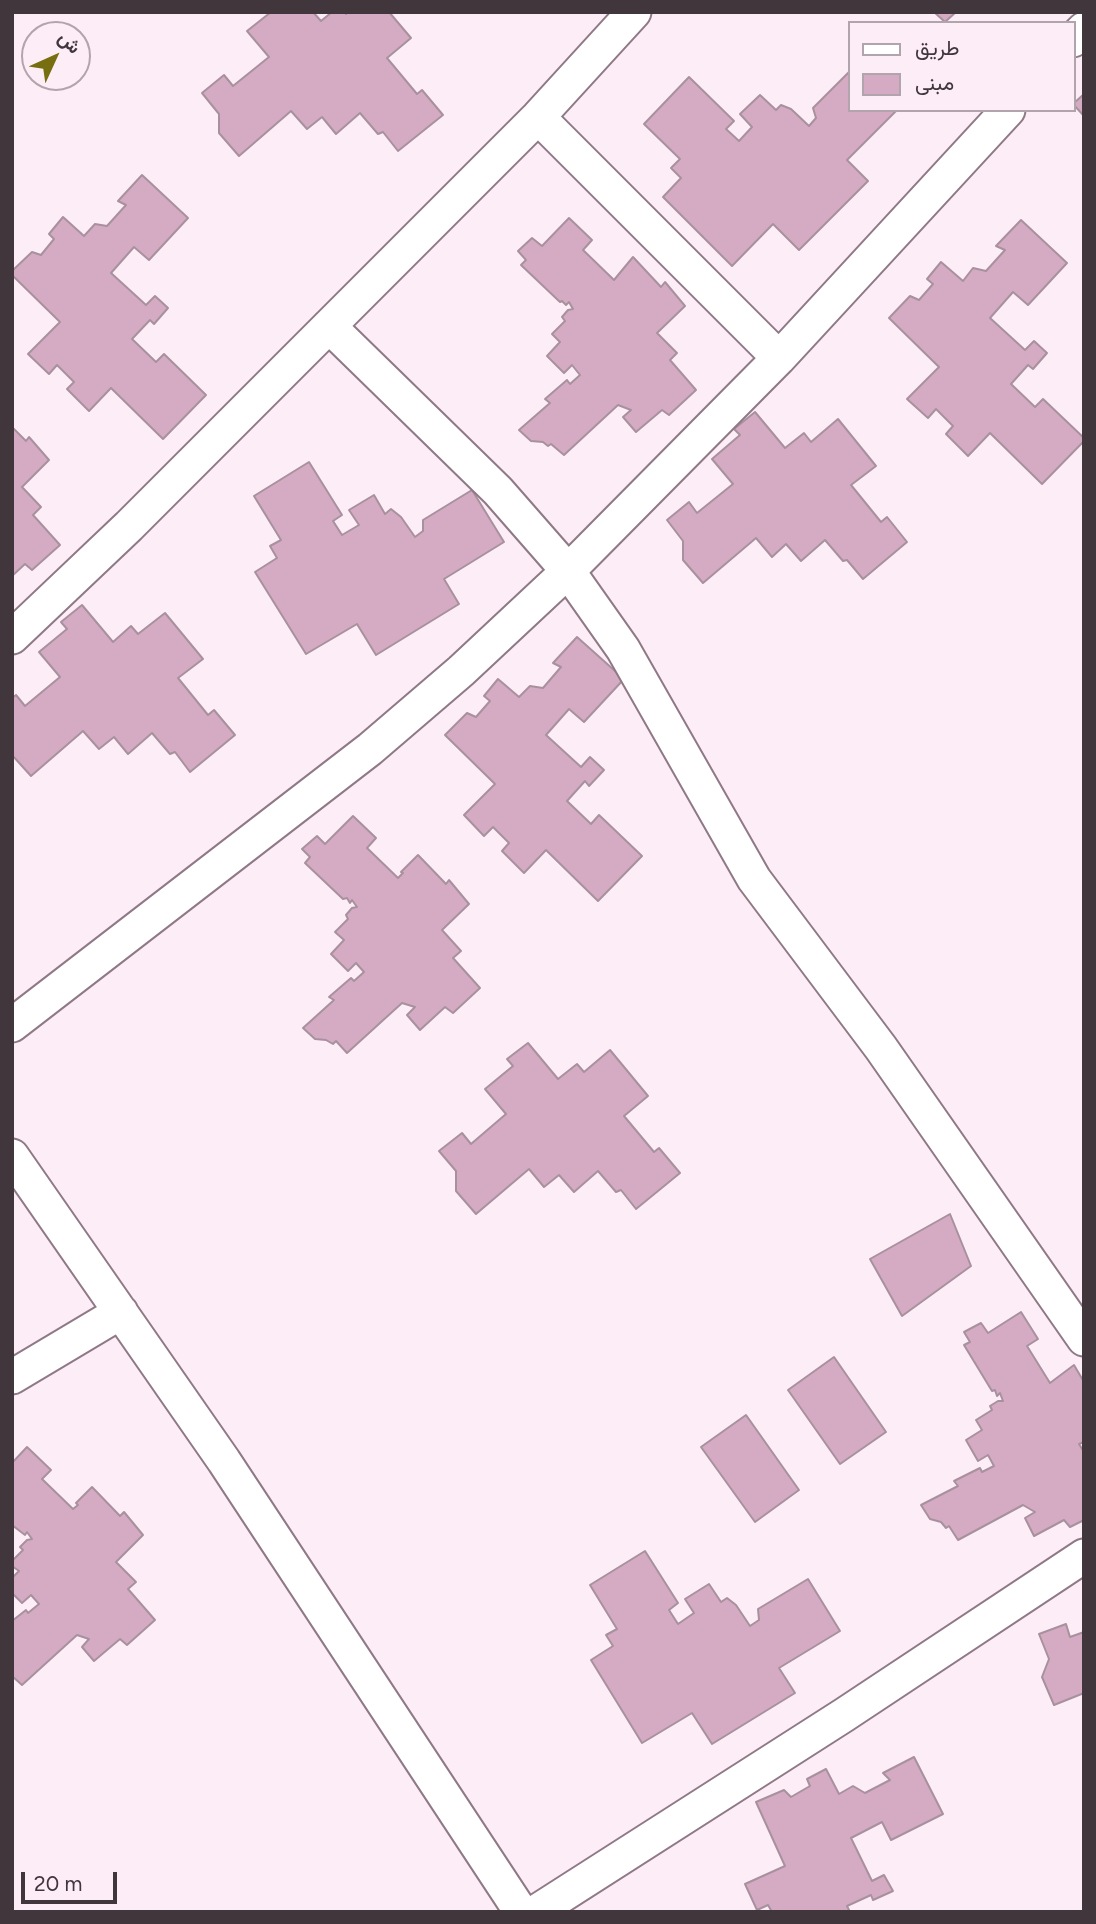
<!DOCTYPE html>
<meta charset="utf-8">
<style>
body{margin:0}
#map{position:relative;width:1096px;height:1924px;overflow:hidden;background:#fdedf6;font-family:Figtree,Vazirmatn,sans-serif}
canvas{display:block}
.frame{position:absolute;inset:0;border:14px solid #40363c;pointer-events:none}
.legend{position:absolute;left:848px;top:21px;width:228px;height:91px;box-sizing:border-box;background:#fdedf6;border:2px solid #b1a4ac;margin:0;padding:9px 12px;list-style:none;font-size:21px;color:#40363c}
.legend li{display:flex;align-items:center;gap:14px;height:35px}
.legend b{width:35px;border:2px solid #b1a4ac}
.north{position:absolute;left:21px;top:21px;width:70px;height:70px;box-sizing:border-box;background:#fdedf6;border:2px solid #b1a4ac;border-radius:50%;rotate:45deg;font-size:19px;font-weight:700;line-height:28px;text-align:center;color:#40363c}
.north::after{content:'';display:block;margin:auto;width:24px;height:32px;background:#776f0f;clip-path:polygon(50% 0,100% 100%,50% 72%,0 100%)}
.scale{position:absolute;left:21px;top:1872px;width:96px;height:32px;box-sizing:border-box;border:4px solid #40363c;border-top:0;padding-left:9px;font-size:21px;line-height:24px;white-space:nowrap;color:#40363c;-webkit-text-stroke:5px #fdedf6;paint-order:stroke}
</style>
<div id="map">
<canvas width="1096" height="1924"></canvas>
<div class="frame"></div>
<ul class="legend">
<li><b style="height:9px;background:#fff"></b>طريق</li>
<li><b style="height:19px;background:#d5abc4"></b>مبنى</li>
</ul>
<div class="north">ش</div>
<div class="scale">20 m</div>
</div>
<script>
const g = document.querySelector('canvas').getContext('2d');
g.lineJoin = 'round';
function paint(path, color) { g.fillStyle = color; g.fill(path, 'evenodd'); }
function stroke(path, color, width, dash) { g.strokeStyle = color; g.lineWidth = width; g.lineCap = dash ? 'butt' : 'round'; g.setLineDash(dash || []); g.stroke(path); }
const building = new Path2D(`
 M271,12h42l8,9 11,-9h13l1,2 3,-2h40l22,26 -24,20 30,36 5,-4 21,25 -45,36 -15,-19 -5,2 -18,-21 -24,21 -14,-17 -15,12 -16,-18 -52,45 -20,-23v-19l-17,-21 22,-18 9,11 36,-29 -22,-26z
 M934,12h22l-11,10z
 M849,72v38h48l-50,50 21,21 -69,69 -26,-26 -41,42 -69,-69 18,-19 -10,-10 9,-9 -36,-35 45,-47 45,44 -8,8 13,12 13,-14 -12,-13 20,-19 16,15 5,-5 10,4 18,17 7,-8 -3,-10z
 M1084,94v22l-11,-12z
 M142,175l46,43 -39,42 -15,-13 -23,26 35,32 9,-9 13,12 -14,16 -4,-4 -18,19 24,23 8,-8 42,41 -43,44 -52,-51 -22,23 -22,-22 7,-7 -17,-17 -8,9 -21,-20 32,-32 -48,-47v-4l20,-19 9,3 13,-16 -5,-5 14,-17 21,19 11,-12 12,2 19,-21 -8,-4z
 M569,218l23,22 -9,10 31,30 19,-23 28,30 4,-5 20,24 -28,27 20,20 -7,7 26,30 -27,25 -7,-5 -26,22 -13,-15 8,-7 -13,-5 -54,50 -13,-11 -3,2 -5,-4 -12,-1 -12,-11 31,-27 -5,-4 22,-19 3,4 10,-9 -8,-10 -8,8 -17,-17 13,-14 -8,-8 13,-13 -3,-4 6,-7 5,-1 -4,-7 -3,3 -4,-4 -2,1 -39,-37 5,-5 -8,-9 14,-13 10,8z
 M1021,220l46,43 -39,42 -15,-13 -23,26 35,32 9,-9 13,12 -14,16 -5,-4 -17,19 24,23 8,-8 41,39v3l-42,43 -52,-51 -22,23 -22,-22 7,-8 -17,-17 -8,9 -21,-19 32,-32 -50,-49 21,-22 9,4 14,-16 -6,-5 14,-17 22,19 10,-13 13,3 19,-21 -9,-4z
 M755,412l30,36 19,-15 7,9 27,-23 38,47 -25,19 30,37 6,-5 20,25 -44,37 -16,-19 -4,1 -18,-21 -24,21 -15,-17 -14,13 -16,-19 -53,45 -20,-23v-19l-16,-21 22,-18 8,11 36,-29 -21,-25 28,-24 -6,-6z
 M12,427l14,14 3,-4 20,23 -27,27 19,20 -8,8 27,30 -28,25 -7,-6 -13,12z
 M309,462l33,53 -9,6 9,14 17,-10 -10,-15 25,-15 11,19 6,-5 10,8 14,20 8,-6v-11l49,-30 32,52 -60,37 15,25 -83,51 -19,-31 -51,30 -51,-82 22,-14 -7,-12 11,-6 -27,-44z
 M82,605l31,37 18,-16 7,8 27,-21 38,46 -25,19 30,37 6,-5 21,25 -45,37 -15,-20 -5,2 -18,-21 -24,21 -14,-17 -15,12 -16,-18 -52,45 -19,-21v-57l4,-3 9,11 35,-29 -21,-25 28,-23 -6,-7z
 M577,637l47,42 -40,43 -15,-13 -23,26 35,32 9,-10 14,13 -15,16 -4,-5 -18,20 24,23 8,-9 43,41 -44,45 -52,-51 -22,23 -22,-22 7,-8 -16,-16 -9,9 -20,-21 31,-31 -50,-49 22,-22 9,4 14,-16 -6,-5 14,-17 21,18 11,-11 13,2 18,-21 -8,-4z
 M353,816l23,22 -9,10 31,30 5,-5 -2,-1 17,-17 28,29 3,-4 20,24 -27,26 19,21 -8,7 27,30 -27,25 -8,-6 -25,23 -13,-15 8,-8 -13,-4 -55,50 -11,-12 -3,3 -7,-4 -11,-1 -12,-11 31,-28 -5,-3 22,-19 3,3 10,-9 -8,-9 -8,8 -17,-17 13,-14 -9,-8 13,-13 -2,-4 6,-7 5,-1 -5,-7 -2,3 -3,-5 -4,1 -38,-36 5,-6 -8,-8 15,-13 8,8z
 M528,1043l30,36 19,-15 7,8 26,-22 38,46 -24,20 30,36 5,-4 21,25 -44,36 -15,-19 -5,2 -18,-21 -24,21 -15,-17 -15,12 -15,-18 -53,45 -20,-23v-20l-17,-20 23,-18 9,11 35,-30 -21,-25 28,-23 -6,-7z
 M950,1214l21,52 -69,50 -32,-57z
 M1021,1312l17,27 -11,7 23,37 24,-18 10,17v60l-5,2 5,8v68l-14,7 -6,-7 -30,16 -9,-18 10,-6 -12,-7 -65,35 -9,-14 -3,2 -5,-6 -11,-3 -9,-14 37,-19 -4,-5 26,-13 2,4 12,-6 -6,-11 -10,6 -12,-21 16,-10 -6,-10 16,-10 -2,-4 8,-5h5l-3,-8 -3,3 -2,-6 -3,1 -28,-46 6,-3 -6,-10 17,-9 7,10z
 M834,1357l52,75 -46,32 -52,-74z
 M746,1415l53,75 -44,32 -54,-75z
 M27,1447l24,23 -9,9 31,30 5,-4 -2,-2 16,-16 28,29 4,-4 19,23 -27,27 20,20 -8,7 27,31 -28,25 -7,-6 -26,22 -12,-14 7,-8 -12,-4 -55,50 -10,-9v-55l14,-11 2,3 11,-9 -8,-9 -9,8 -10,-10v-15l7,-7 -7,-5v-5l11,-11 -3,-3 7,-7 5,-1 -5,-7 -2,3 -13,-10v-62z
 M645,1551l33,52 -9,7 9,14 16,-11 -9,-14 24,-15 12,18 6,-4 9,7 14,21 9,-6 -1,-11 50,-30 32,52 -61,37 16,25 -83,51 -20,-31 -50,30 -51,-83 22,-14 -7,-11 11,-6 -27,-44z
 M1066,1624l4,13 14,-5v61l-30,12 -12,-28 7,-18 -10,-25z
 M914,1757l29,57 -52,26 -9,-18 -31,16 21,43 12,-6 9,16 -20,9 -2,-5 -24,11 3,6h-78l-4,-7 -11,5 -12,-26 40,-18 -29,-64 28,-12 7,7 19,-11 -3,-7 19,-10 13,25 14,-8 12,7 25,-13 -7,-7z`);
const minor = new Path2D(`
 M1073,40l11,-11
 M538,117l241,241
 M329,326l169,165 70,80 55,78 131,230 127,169 203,291
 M12,637l117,-111 409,-409 96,-105
 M12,1025l358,-276 91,-78 107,-100 211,-213 229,-248
 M12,1156l212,305 297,451
 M12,1377l109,-65
 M536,1912l308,-197 240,-159`);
paint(building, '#d5abc4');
stroke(building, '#a8919e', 2);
stroke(minor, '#8f7986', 37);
stroke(minor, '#fff', 33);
</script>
